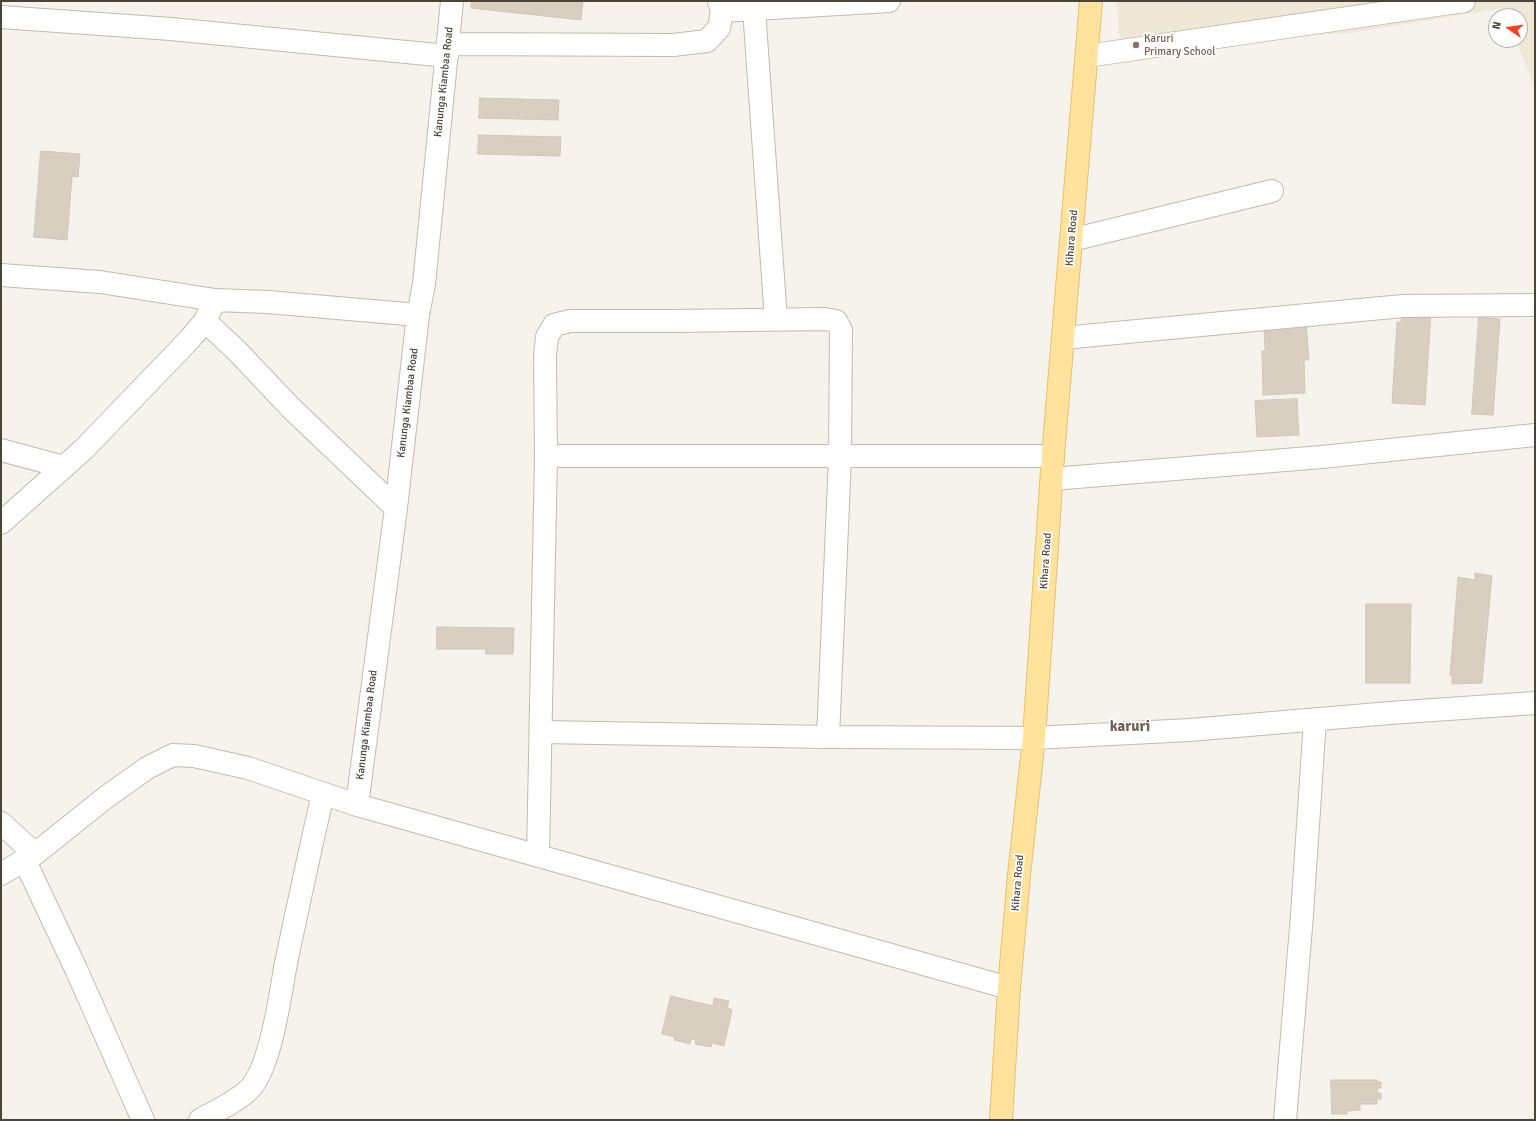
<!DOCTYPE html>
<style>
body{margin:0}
#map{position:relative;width:1536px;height:1121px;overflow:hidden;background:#f6f3ec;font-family:Signika,sans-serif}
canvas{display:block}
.frame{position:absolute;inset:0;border:2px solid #4b4439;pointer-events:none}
.north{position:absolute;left:1488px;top:8px;width:40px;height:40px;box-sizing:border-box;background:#fff;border:1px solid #b7b4b0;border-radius:50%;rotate:283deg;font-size:11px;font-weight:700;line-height:16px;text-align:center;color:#4b4439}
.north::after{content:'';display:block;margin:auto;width:14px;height:18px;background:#fc3f1d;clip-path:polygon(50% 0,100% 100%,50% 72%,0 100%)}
</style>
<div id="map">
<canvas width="1536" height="1121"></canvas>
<div class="frame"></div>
<div class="north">N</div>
</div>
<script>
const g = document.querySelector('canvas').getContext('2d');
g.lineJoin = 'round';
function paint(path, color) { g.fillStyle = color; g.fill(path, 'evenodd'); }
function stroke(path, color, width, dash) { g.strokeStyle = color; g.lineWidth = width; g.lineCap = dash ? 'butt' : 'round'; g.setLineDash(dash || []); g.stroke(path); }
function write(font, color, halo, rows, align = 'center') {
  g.font = font + ' Signika,sans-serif'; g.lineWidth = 3.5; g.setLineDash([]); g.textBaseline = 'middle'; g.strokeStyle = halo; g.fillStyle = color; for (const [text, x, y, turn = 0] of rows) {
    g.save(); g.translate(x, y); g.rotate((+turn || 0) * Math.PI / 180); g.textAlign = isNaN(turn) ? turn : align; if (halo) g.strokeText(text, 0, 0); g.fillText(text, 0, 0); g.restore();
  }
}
const education = new Path2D(`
 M1117,1h418v88l-19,-49h4v-24h-13l-3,-8 -154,25 -86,3 -144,10z`);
const building = new Path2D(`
 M472,1h111l-2,19 -110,-12z
 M480,98l79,2 -1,20 -79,-2z
 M479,135l82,2 -1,19 -82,-2z
 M41,151l39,3 -2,23 -6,-1 -5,64 -33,-3z
 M1402,310l29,2 -6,93 -33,-2 5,-81h4z
 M1479,317l21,2 -7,96 -21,-1z
 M1306,321l3,39h-5l1,33 -42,2 -1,-44h3l-1,-29z
 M1297,399l2,36 -42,2 -2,-36z
 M1475,573l17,3 -10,107 -30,1v-8l-2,-1 8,-98 17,3z
 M1366,604h45l-1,79h-44z
 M437,627l77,1 -1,26h-27l-1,-5h-48z
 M671,996l42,10 1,-8 15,3 -2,7 5,2 -8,36 -12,-3 -1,4 -16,-3 1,-4 -5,-1 -1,5 -16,-4 1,-3 -13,-3z
 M1331,1080h46v2h4v6h-3l-1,5h4v6h-4v5h-17v6l-13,1v3h-15z`);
const minor = new Path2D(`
 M719,1l3,10 167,-10
 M754,9l22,311
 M1,17l170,12 276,27
 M448,44l225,1 34,-4 12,-13 3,-17
 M1087,56l377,-55
 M1071,240l201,-49
 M1,275l99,7 115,18 53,2 150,13
 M205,321l32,30 54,57 105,100
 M1063,338l340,-32 132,-1
 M1,450l63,17
 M546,456l-1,-101 2,-18 7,-12 16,-4h103l152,-2 11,2 5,9 -1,127 -12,280
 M1052,479l270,-22 213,-22
 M1,523l83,-74 105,-109 16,-19 10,-21
 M542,732l286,5 206,1 156,-8 200,-17 145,-10
 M357,805l39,-297 22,-193 6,-31 28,-283
 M1,823l34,31
 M538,856l8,-400h507
 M24,859l52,110 67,151
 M1,874l34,-20 70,-56 42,-30 26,-13 21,1 54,12 109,37 652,183
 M200,1120c14,-8 44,-22 53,-35 19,-27 27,-89 33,-122 12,-57 24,-113 37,-169
 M1285,1120l17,-205 13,-195`);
const major = new Path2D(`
 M1001,1120l8,-132 10,-113 15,-137 19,-282 38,-455`);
const markers = [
 [1136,45,4,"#8d6e63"]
];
const educationNames = [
 ["Karuri",1144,39],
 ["Primary School",1144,52]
];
const streetNames = [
 ["Kanunga Kiambaa Road",444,82,-84],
 ["Kihara Road",1072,238,-85],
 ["Kanunga Kiambaa Road",408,403,-83],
 ["Kihara Road",1046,561,-86],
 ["Kanunga Kiambaa Road",367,725,-83],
 ["Kihara Road",1018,883,-85]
];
const districtNames = [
 ["karuri",1130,727]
];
paint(education, '#efe8d6');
paint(building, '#d8cfc1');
stroke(building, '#d3c7b4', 1);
stroke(minor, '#c2bbae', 24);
stroke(major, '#e6c16a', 24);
stroke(minor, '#fff', 22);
stroke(major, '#ffe39c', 22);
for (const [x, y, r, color] of markers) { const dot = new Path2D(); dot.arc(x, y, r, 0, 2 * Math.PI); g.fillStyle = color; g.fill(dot); stroke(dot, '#fff', 1.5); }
write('11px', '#785e54', '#fff', educationNames, 'left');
write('11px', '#4b4439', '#fff', streetNames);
write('bold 15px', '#6e6250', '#fff', districtNames);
</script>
